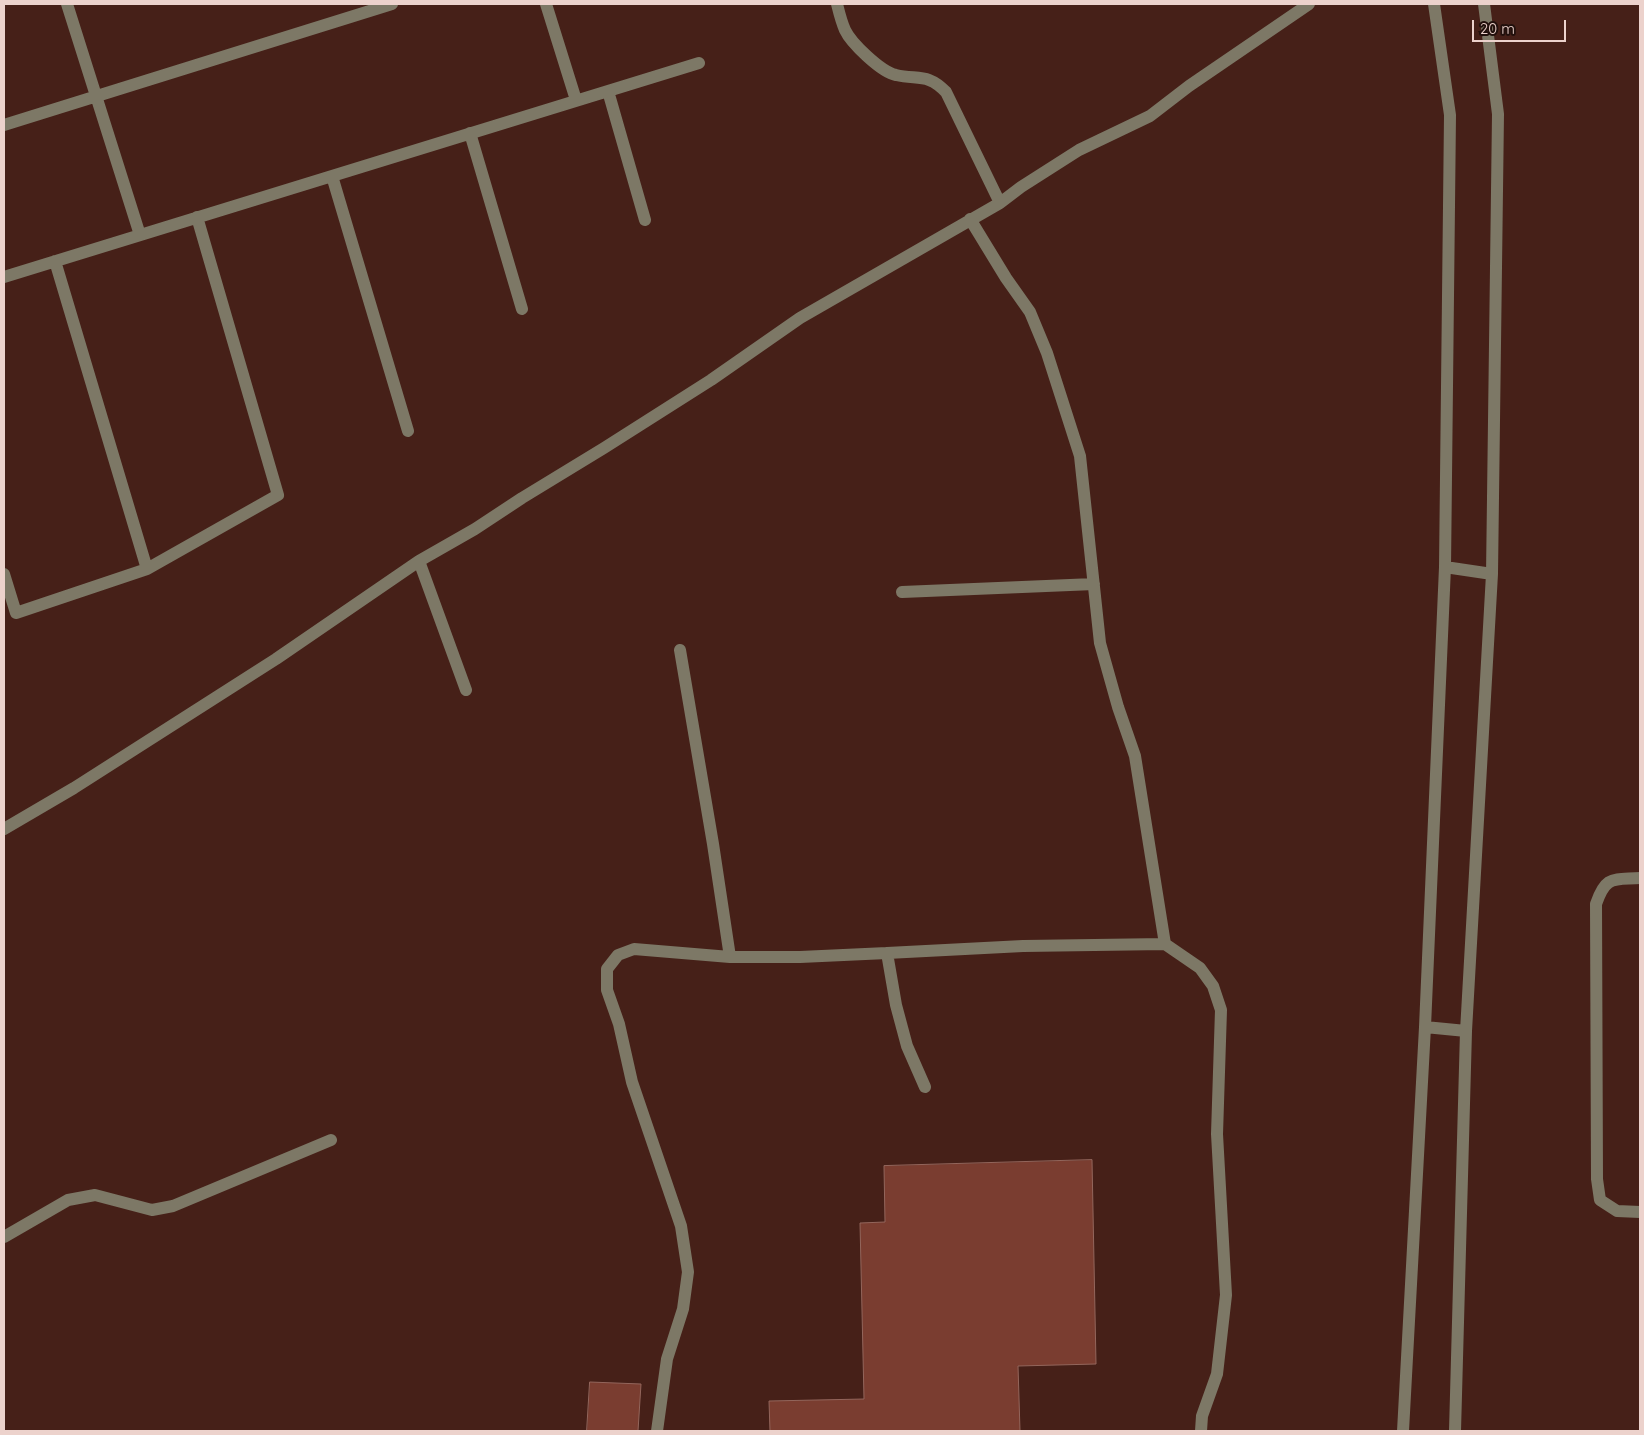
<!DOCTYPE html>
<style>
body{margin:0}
#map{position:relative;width:1644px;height:1435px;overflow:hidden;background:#462018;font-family:Quicksand,sans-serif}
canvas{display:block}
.frame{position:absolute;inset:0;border:5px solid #ecd2cc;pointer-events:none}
.scale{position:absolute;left:1472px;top:20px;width:94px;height:22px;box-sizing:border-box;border:2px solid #ecd2cc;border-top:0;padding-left:6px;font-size:15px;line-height:18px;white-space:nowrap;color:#ecd2cc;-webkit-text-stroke:4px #21100c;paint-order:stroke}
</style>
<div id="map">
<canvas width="1644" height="1435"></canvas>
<div class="frame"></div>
<div class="scale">20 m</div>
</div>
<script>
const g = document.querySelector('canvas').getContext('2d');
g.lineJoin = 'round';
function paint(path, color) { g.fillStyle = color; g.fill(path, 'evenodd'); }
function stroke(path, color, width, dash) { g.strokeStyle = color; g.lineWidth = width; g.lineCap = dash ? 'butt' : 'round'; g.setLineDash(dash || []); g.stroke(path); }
const building = new Path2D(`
 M1092,1160l4,204 -78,2 2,65h-250l-1,-30 95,-2 -4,-176 25,-1 -1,-56z
 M590,1382l51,2 -3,47h-51z`);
const minor = new Path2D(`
 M67,4l73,231
 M546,4l30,96
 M837,4c2,8 4,17 8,26 6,13 36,42 51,45 22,5 32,-2 50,17l54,111
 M608,91l37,129
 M4,125l388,-121
 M470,133l52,176
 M332,176l76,255
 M970,219l36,59 24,34 17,41 33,103 20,187 18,64 17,49 30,188
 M55,261l92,308
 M4,277l695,-214
 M419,561l47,129
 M1445,567l47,7
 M4,574l12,39 131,-44 131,-74 -81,-278
 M902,592l192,-8
 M4,829l70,-41 202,-129 143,-98 56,-32 47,-31 82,-50 107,-68 89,-62 200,-115 21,-16 58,-37 71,-34 39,-30 120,-82
 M1640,878c-27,2 -34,-3 -44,26l1,275 3,21 17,11 23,1
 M730,957h70l87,-4
 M1425,1027l41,4
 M925,1087l-18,-41 -11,-41 -9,-52 136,-7 142,-2 35,24 13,18 8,24 -4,124 9,161 -9,79 -15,42 -1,15
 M4,1237l64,-37 27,-5 57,15 21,-4 158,-66
 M657,1431l10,-72 16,-50 5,-37 -7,-46 -49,-144 -13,-58 -12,-34v-21l11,-14 16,-6 96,8 -17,-113 -33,-194
 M1403,1431l22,-404 20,-460 5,-452 -16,-111
 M1455,1431l11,-400 26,-457 6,-460 -14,-110`);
paint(building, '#7a3d30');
stroke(building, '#93665c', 1);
stroke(minor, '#7d7866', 12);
</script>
